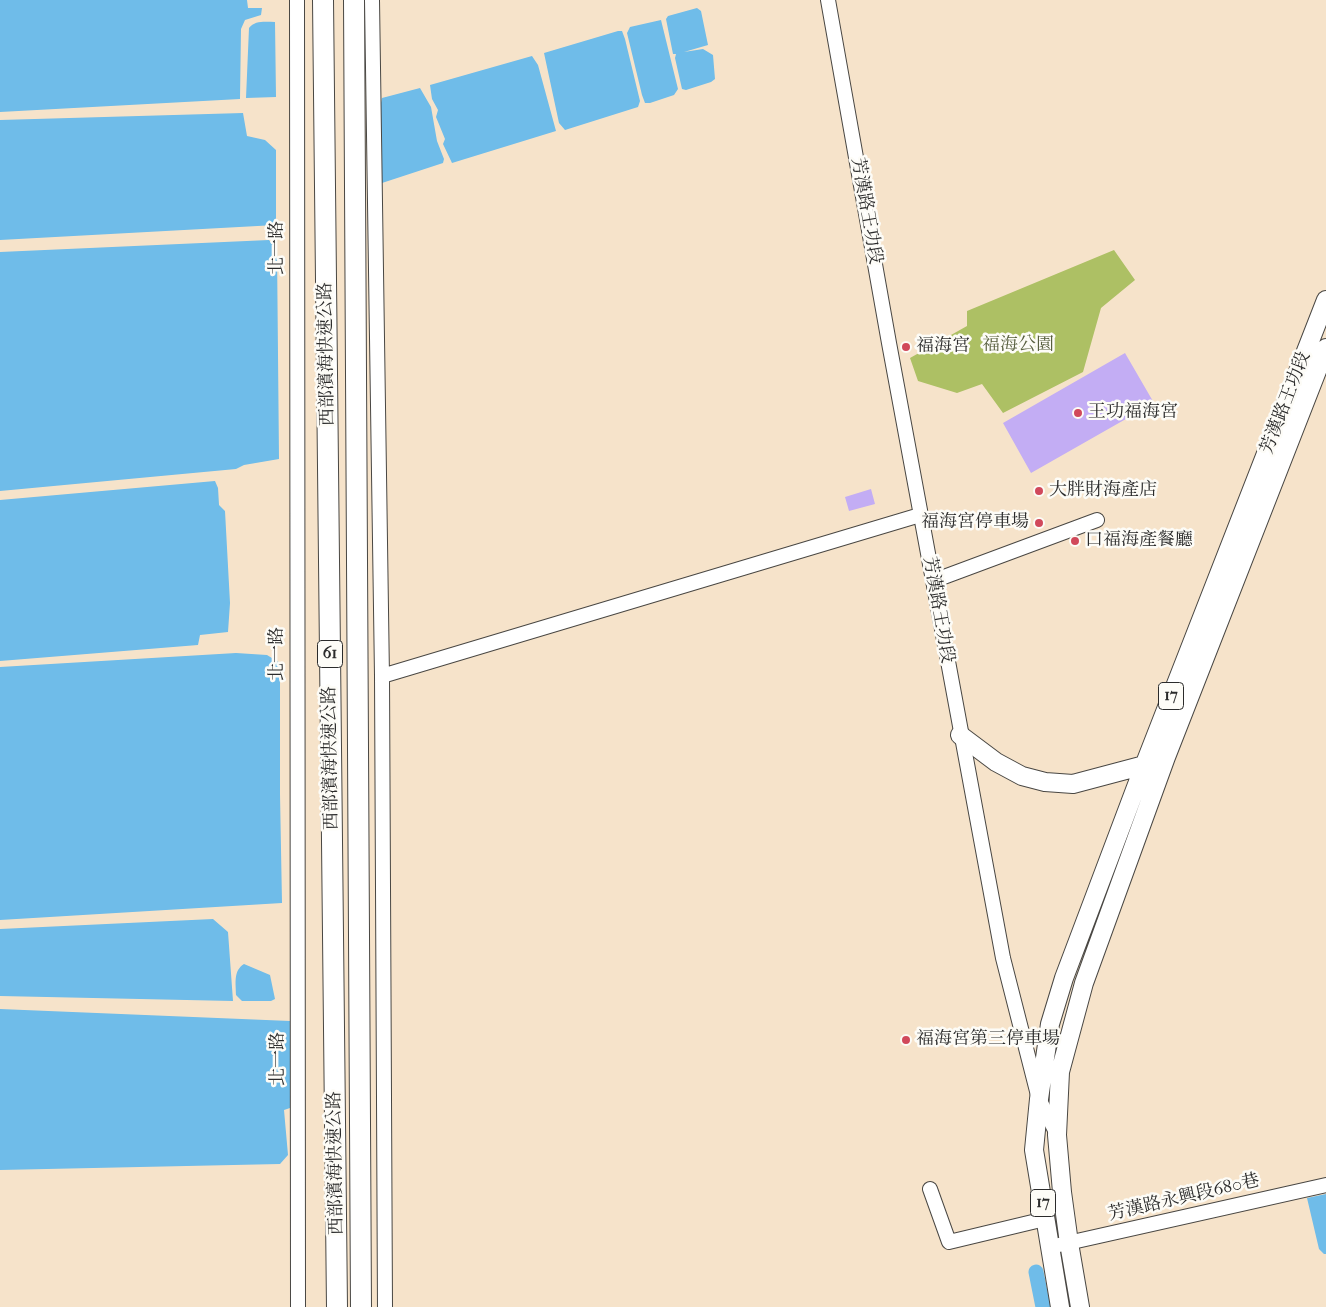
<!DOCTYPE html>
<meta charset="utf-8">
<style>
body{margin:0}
canvas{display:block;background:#f6e3ca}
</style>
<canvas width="1326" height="1307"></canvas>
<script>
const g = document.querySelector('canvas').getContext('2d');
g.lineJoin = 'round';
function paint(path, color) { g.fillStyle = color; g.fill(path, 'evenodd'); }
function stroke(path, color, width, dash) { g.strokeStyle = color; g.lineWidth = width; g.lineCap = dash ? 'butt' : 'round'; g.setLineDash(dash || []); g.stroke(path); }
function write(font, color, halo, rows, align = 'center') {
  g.font = font + ' "IM FELL French Canon","Noto Serif TC",serif'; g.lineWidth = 5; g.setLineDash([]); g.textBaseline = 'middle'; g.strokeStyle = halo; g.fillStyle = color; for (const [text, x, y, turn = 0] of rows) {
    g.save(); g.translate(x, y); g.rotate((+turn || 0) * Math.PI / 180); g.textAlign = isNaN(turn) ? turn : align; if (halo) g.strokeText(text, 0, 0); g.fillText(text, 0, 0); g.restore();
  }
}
const green = new Path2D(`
 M1114,250l21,30 -34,28 -18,64 -80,41 -21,-29 -25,9 -39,-12 -8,-23 57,-32v-15z`);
const water = new Path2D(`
 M0,0h247l1,8h14l-1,7 -16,5 -4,9 -1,70 -240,13z
 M697,8l4,3 7,34 -24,7 19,-3 10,6 2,24 -4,3 -25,8 -4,-1 -7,-31 1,-4h-3l-7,-35 2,-3z
 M661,20l17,69 -4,6 -24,8h-5l-3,-8 -15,-62 3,-6z
 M275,22l1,75 -30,1 3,-70c6,-8 17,-6 26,-6z
 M618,31h4l3,8 15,62 -2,6 -73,23 -6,-7 -15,-70z
 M532,56l6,9 18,66 -104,32 -9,-19 2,-5 -9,-22 2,-7 -6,-11 -2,-14z
 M420,88l11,19 6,34 7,18 -1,4 -61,20 -5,-5 2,-66 3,-14z
 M243,113l4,23 18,4 11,10v75l-276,15v-120z
 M269,240l8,10 2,209 -35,6 -8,4 -236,22v-239z
 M215,481l3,7 1,17 6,6 5,92 -2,29 -28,3 -2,10 -198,16v-161z
 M236,653l31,2 13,8v131l2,109 -282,17v-253z
 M213,919l15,13 5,69 -233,-5v-67z
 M244,964l26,11 5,24 -4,2h-29l-6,-6c0,-12 -3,-24 8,-31z
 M0,1009l290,12 3,86 -9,3 4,45 -8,9 -280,6z
 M1326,1194v60h-2l-5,-5 -12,-51z`);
const canal = new Path2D(`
 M1036,1272l7,35`);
const building = new Path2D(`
 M1125,353l29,50 -123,70 -28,-50z
 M871,489l4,15 -26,7 -4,-14z`);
const minor = new Path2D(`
 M297,0l1,1307
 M372,0l10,676 3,631
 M828,0l61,343 114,615 36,141 18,35
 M933,581l164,-61
 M382,676l538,-161
 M930,1189l19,53 96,-23
 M1050,1247l276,-62`);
const major = new Path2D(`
 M960,735l36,27 26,14 23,6 28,2 79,-21
 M1060,1307l-26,-157 5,-51 11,-75 14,-46 80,-212 182,-466
 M1080,1307l-11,-64 -7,-51 -5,-57 3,-63 24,-89 82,-226 160,-409`);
const highway = new Path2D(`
 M323,0l14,1307
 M354,0l7,1307`);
const markers = [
 [906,347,5,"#d1495b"],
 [1078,413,5,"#d1495b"],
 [1039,491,5,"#d1495b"],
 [1039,523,5,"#d1495b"],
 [1075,541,5,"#d1495b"],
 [906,1040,5,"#d1495b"]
];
const shields = [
 [330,654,25],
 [1171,696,25],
 [1043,1203,25]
];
const shieldNames = [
 ["61",330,654],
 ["17",1171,696],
 ["17",1043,1203]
];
const streetNames = [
 ["芳漢路王功段",866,211,80],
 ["北一路",278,248,-90],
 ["西部濱海快速公路",327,354,-91],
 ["芳漢路王功段",1286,403,-69],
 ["芳漢路王功段",938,610,80],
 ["北一路",278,654,-90],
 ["西部濱海快速公路",331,758,-91],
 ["北一路",279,1059,-90],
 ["西部濱海快速公路",336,1163,-91],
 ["芳漢路永興段680巷",1184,1198,-13]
];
const parkNames = [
 ["福海公園",1018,346]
];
const poiNames = [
 ["福海宮",916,347],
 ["王功福海宮",1088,413],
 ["大胖財海產店",1049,491],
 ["福海宮停車場",1029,523,"right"],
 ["口福海產餐廳",1085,541],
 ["福海宮第三停車場",916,1040]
];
paint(green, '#adc064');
paint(water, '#6fbce9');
stroke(canal, '#6fbce9', 15);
paint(building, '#c3adf4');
stroke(minor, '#494743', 16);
stroke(major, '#494743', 20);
stroke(highway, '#494743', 22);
stroke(minor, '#fff', 14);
stroke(major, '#fff', 18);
stroke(highway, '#fff', 20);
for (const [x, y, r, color] of markers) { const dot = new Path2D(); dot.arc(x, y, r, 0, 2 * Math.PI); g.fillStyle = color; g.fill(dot); stroke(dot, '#fdfcf7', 2); }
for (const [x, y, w] of shields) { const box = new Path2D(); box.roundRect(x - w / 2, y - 13.5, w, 27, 4); g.fillStyle = '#fdfcf7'; g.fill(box); stroke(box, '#2b2b2b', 1); }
write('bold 16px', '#2b2b2b', null, shieldNames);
write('18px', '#2b2b2b', '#fdfcf7', streetNames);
write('18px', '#585f3f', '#fdfcf7', parkNames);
write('18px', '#2b2b2b', '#fdfcf7', poiNames, 'left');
</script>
